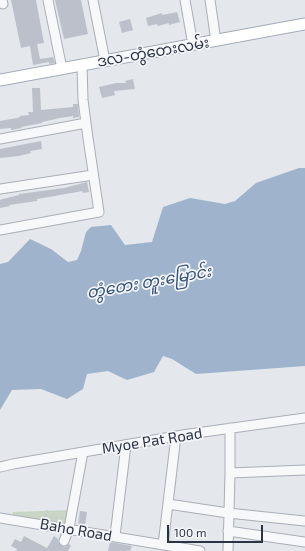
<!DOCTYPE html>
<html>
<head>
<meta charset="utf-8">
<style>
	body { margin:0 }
	#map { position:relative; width:305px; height:551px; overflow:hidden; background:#e4e7ec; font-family:"Exo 2",sans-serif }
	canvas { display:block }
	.scale { position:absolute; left:167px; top:525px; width:96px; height:18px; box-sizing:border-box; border:2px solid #2b3445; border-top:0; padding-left:5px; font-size:12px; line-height:14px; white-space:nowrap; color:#2b3445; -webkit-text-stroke:3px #f4f6f9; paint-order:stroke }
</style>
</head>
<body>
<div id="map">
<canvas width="305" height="551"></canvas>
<div class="scale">100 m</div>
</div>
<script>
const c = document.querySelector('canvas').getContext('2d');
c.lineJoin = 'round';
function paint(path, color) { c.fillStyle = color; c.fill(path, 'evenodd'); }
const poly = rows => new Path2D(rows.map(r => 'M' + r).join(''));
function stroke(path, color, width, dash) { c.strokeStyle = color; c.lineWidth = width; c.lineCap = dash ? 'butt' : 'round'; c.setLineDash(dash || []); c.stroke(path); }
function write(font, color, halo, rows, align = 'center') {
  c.font = font + ' "Exo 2","Noto Sans Myanmar",sans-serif'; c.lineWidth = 3.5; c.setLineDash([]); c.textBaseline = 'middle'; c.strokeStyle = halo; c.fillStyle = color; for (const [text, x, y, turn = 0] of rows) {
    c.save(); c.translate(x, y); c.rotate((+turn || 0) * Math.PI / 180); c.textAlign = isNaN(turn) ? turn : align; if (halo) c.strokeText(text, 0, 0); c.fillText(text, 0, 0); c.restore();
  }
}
const green = poly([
	[69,510,66,526,12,518,13,512]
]);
const water = poly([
	[299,168,305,168,305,366,196,374,172,359,163,356,154,372,127,380,108,371,87,374,83,389,67,399,41,389,12,390,0,410,0,264,8,262,30,239,51,249,68,262,77,260,81,251,86,232,91,227,111,225,125,245,152,242,163,207,190,198,225,204,235,201,256,183]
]);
const building = poly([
	[11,0,36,0,44,43,37,44,40,59,53,57,55,63,49,64,49,62,33,65,30,46,21,48],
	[55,0,81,0,88,34,64,39],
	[177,12,180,22,169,25,169,23,158,26,157,24,148,26,146,18,162,13,162,15],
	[130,19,133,30,122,33,119,22],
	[133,79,135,89,114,91,115,95,102,98,99,87,116,83,126,83,125,81],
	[32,88,40,88,41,110,73,107,73,104,78,104,79,117,73,118,73,116,60,118,42,122,42,123,21,127,22,128,11,130,11,128,0,129,0,121,17,118,20,117,20,116,29,115,28,112,33,112],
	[41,141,42,149,30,151,31,153,19,156,0,158,0,149],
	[87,182,89,192,83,193,82,191,77,192,49,197,37,199,37,201,9,205,10,206,0,208,0,200,3,199,19,195,19,194,64,188],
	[80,511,87,512,85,526,78,525],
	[24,536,47,548,54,536,58,539,58,542,62,546,65,547,69,544,71,546,68,551,16,551,17,549,11,546,15,539,21,542],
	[110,542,132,546,130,551,108,551]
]);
const path = poly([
	[43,517,64,518],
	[46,517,47,510]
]);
const minor = poly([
	[2,0,3,4],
	[48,0,62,69],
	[93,0,105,61],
	[185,0,193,45],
	[210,0,216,41],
	[0,139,86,123],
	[0,189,93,175],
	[0,230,99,212,88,138,83,100,82,65],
	[0,467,13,464,189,434,305,418],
	[230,473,305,470],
	[168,504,228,513,305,521],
	[0,518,200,551],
	[228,531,305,542],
	[115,536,126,445],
	[64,541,69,528,83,452],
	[163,545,176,436],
	[228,551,230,473,230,428]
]);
const major = poly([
	[0,80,305,24]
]);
const streetNames = [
	["ဒလ-တွံတေးလမ်း",153,52,-10],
	["Myoe Pat Road",152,441,-9],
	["Baho Road",76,530,10]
];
const waterNames = [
	["တွံတေး တူးမြောင်း",149,282,-10]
];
paint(green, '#c9d6c5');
paint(water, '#9fb4cc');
paint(building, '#bbc0ca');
stroke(minor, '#a9aeb7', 11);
stroke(major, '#a3abb8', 13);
stroke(path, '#c2c5cb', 1, [3, 3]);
stroke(minor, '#f7f8fa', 9);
stroke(major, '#fff', 11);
write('15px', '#2b3445', '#f4f6f9', streetNames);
write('italic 16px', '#34527a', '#f4f6f9', waterNames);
</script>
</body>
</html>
